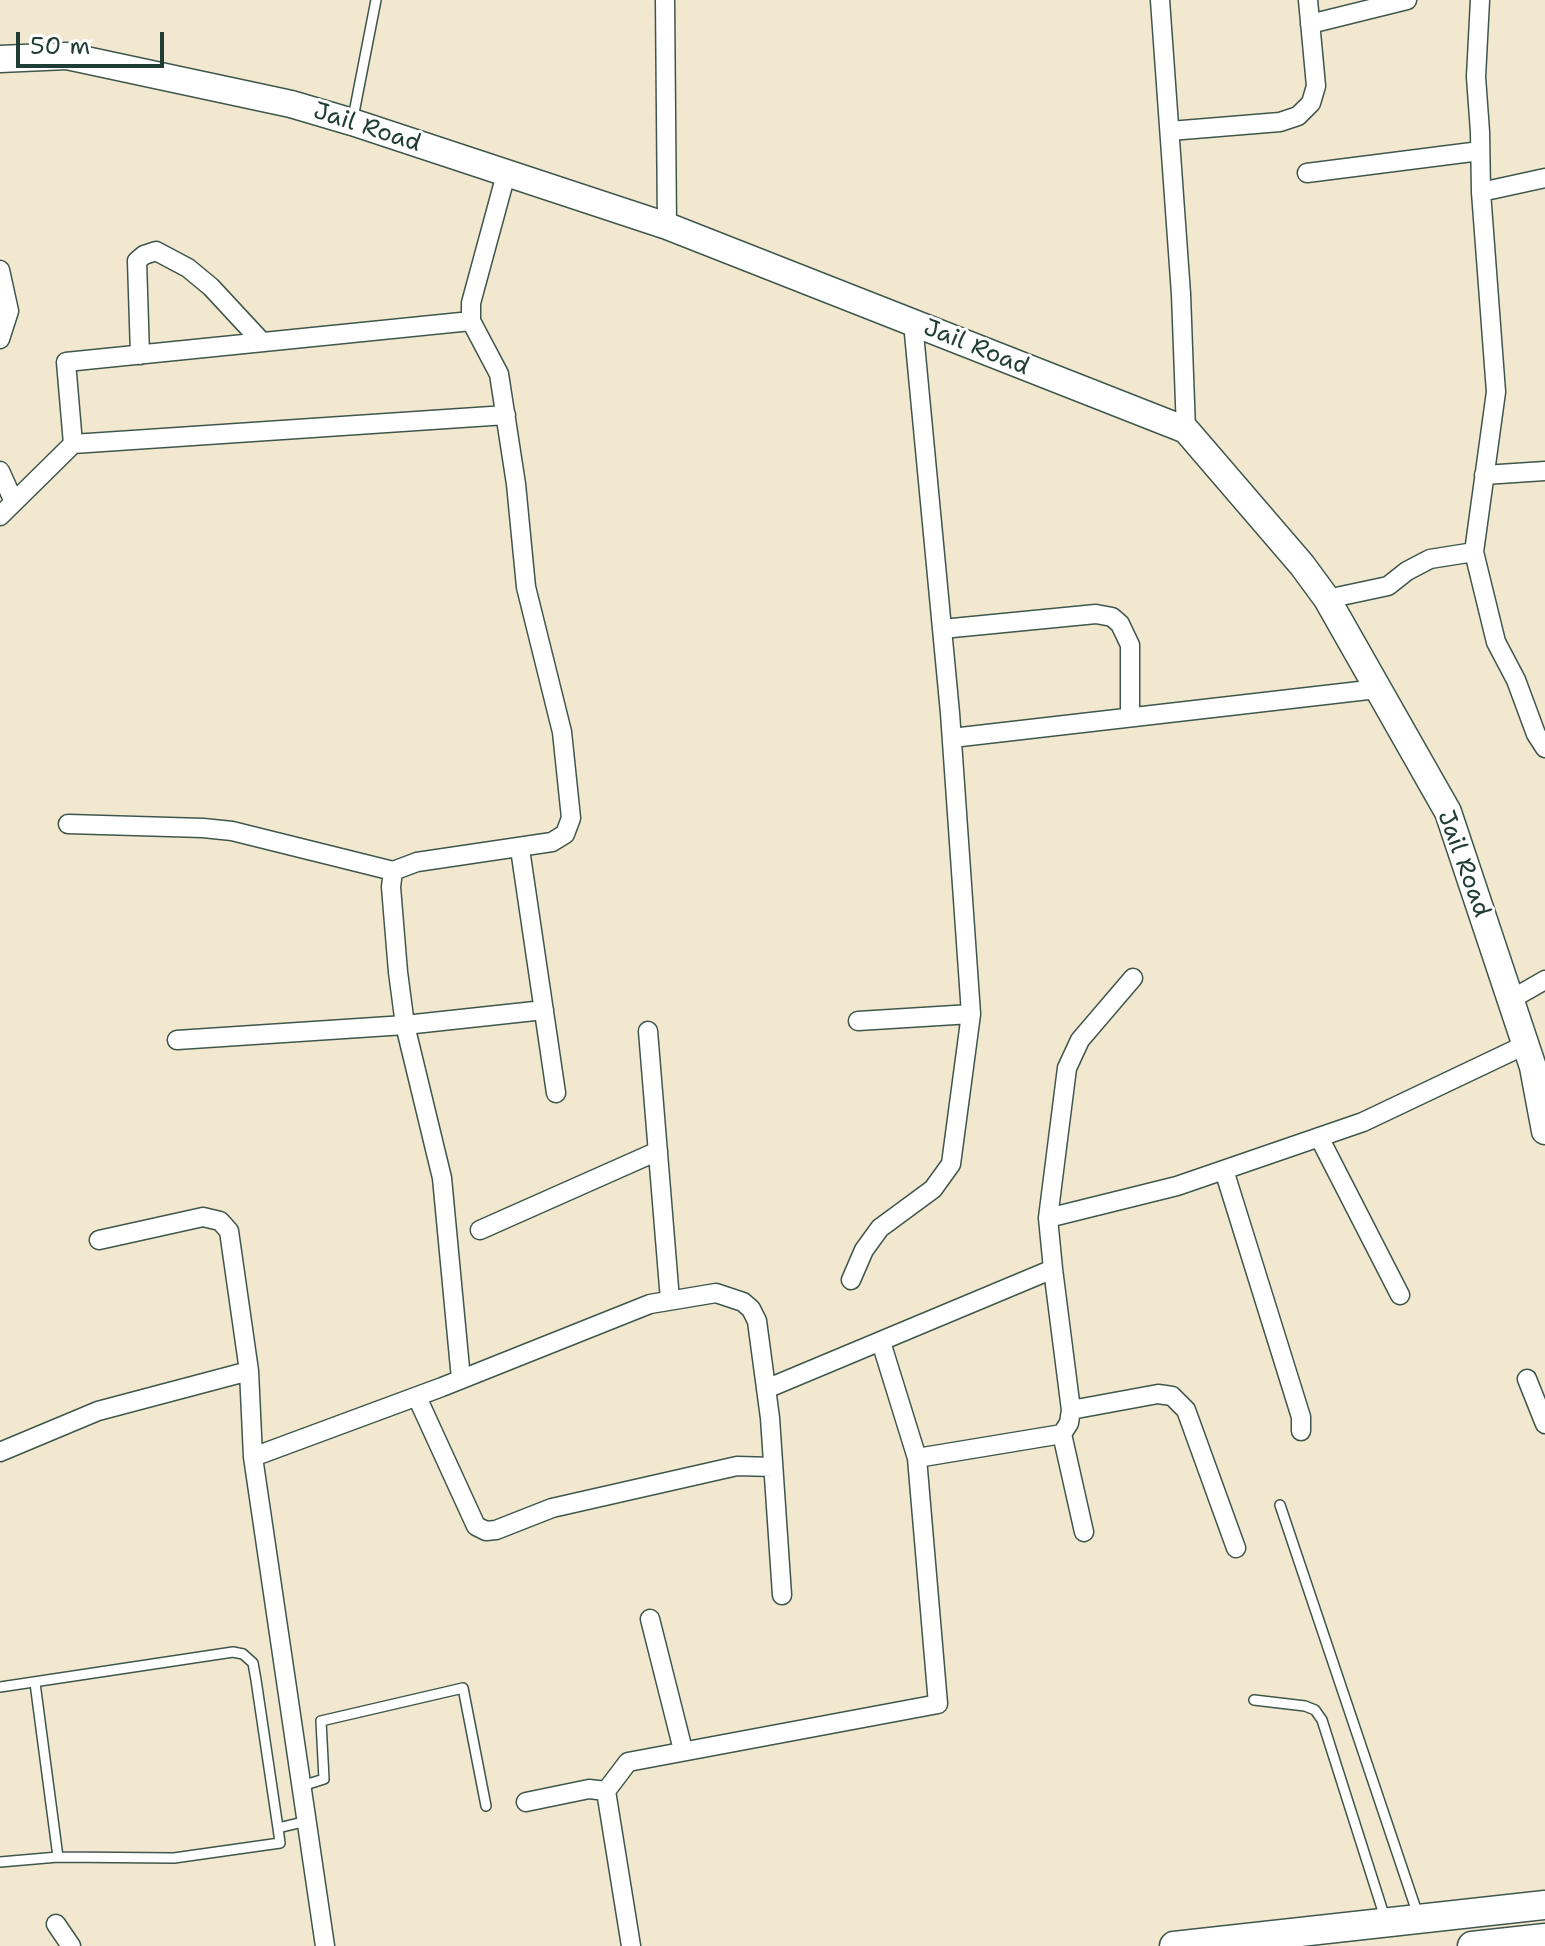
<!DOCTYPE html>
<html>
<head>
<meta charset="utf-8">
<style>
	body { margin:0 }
	#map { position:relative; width:1545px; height:1946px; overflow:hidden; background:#f2e8d0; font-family:"Shantell Sans",sans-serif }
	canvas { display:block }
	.scale { position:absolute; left:16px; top:32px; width:148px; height:36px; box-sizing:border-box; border:4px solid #1f3d34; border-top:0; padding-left:10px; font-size:24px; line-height:28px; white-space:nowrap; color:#1f3d34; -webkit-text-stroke:6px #fff; paint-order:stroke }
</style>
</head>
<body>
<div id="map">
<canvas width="1545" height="1946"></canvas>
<div class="scale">50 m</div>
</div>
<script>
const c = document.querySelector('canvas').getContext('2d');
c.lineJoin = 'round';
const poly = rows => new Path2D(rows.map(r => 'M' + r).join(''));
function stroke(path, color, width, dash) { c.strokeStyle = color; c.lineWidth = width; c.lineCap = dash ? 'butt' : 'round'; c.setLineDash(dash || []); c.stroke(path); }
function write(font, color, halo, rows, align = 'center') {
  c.font = font + ' "Shantell Sans",sans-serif'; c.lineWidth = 6; c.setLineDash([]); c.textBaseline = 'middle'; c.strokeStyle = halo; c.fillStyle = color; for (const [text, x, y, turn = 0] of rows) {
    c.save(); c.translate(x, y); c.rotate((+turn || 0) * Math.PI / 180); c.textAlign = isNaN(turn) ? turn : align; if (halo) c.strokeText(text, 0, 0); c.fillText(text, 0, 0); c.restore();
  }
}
const lane = poly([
	[353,118,376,0],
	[1280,1505,1418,1915],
	[35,1683,58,1857],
	[0,1687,233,1652,243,1654,253,1663,256,1680,278,1828],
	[1254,1700,1305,1706,1315,1710,1322,1720,1385,1918],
	[302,1786,324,1779,321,1721,463,1688,486,1806],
	[0,1862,58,1857,174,1858,280,1843,278,1828,307,1821]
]);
const street = poly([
	[665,0,667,226],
	[1160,0,1181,294,1186,430],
	[1310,24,1407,0],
	[1170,131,1280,122,1298,116,1311,103,1316,86,1308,0],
	[1307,173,1480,151],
	[1481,192,1545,178],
	[0,270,9,311,0,339],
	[471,321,66,362,73,444,506,415],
	[140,355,137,261,144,255,156,251,188,268,211,287,262,342],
	[0,471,14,502],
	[1484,475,1545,471],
	[0,516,73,444],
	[1474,552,1496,392,1481,192,1480,132,1476,77,1480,0],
	[1327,599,1388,586,1407,571,1430,559,1474,552,1496,642,1516,680,1536,734,1545,748],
	[942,629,1096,614,1112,617,1120,624,1130,645,1130,717],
	[952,738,1377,689],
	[68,824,203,828,232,831,393,871],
	[520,849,556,1093],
	[1510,1000,1545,980],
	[858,1021,971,1014,950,713,913,323],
	[648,1031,670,1300],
	[177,1040,405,1025,544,1010],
	[1319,1137,1400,1295],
	[1224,1170,1301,1417,1301,1431],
	[1048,1218,1067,1068,1080,1040,1133,978],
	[480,1230,658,1151],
	[99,1240,203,1217,220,1221,229,1231,249,1371],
	[851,1280,864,1250,880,1228,933,1189,951,1164,971,1014],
	[461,1379,442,1178,405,1025,398,972,391,887,393,871,417,862,552,842,565,834,571,818,562,732,526,587,516,484,499,374,471,321,471,303,506,174],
	[1527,1379,1545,1424],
	[766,1389,1053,1269,1048,1218,1177,1186,1363,1122,1525,1045],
	[417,1397,476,1526,486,1531,496,1530,552,1508,737,1466,773,1467],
	[1071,1410,1158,1394,1172,1396,1186,1410,1236,1548],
	[1062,1434,1084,1532],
	[0,1452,98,1411,249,1371,253,1457],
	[917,1458,1062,1434,1069,1423,1071,1410,1053,1269],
	[650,1619,683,1750],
	[606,1791,628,1762,938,1704,917,1458,881,1342],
	[526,1802,589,1789,606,1791,631,1946],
	[56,1924,71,1946],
	[325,1946,253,1457,442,1387,650,1304,716,1293,743,1302,751,1309,757,1321,770,1418,782,1595]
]);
const secondary = poly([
	[0,59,67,56,291,104,352,122,667,226,1186,430,1302,565,1327,599,1448,812,1533,1067,1545,1131]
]);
const primary = poly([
	[1174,1946,1545,1905],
	[1472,1946,1545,1938]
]);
const streetNames = [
	["Jail Road",367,128,18],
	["Jail Road",976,348,22],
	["Jail Road",1463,864,70]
];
stroke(lane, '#3f574b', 12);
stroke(street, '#3f574b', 21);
stroke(secondary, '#3f574b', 29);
stroke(primary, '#3f574b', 31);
stroke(lane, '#fff', 9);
stroke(street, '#fff', 18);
stroke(secondary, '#fff', 26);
stroke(primary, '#fff', 28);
write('24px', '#1f3d34', '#fff', streetNames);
</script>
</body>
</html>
